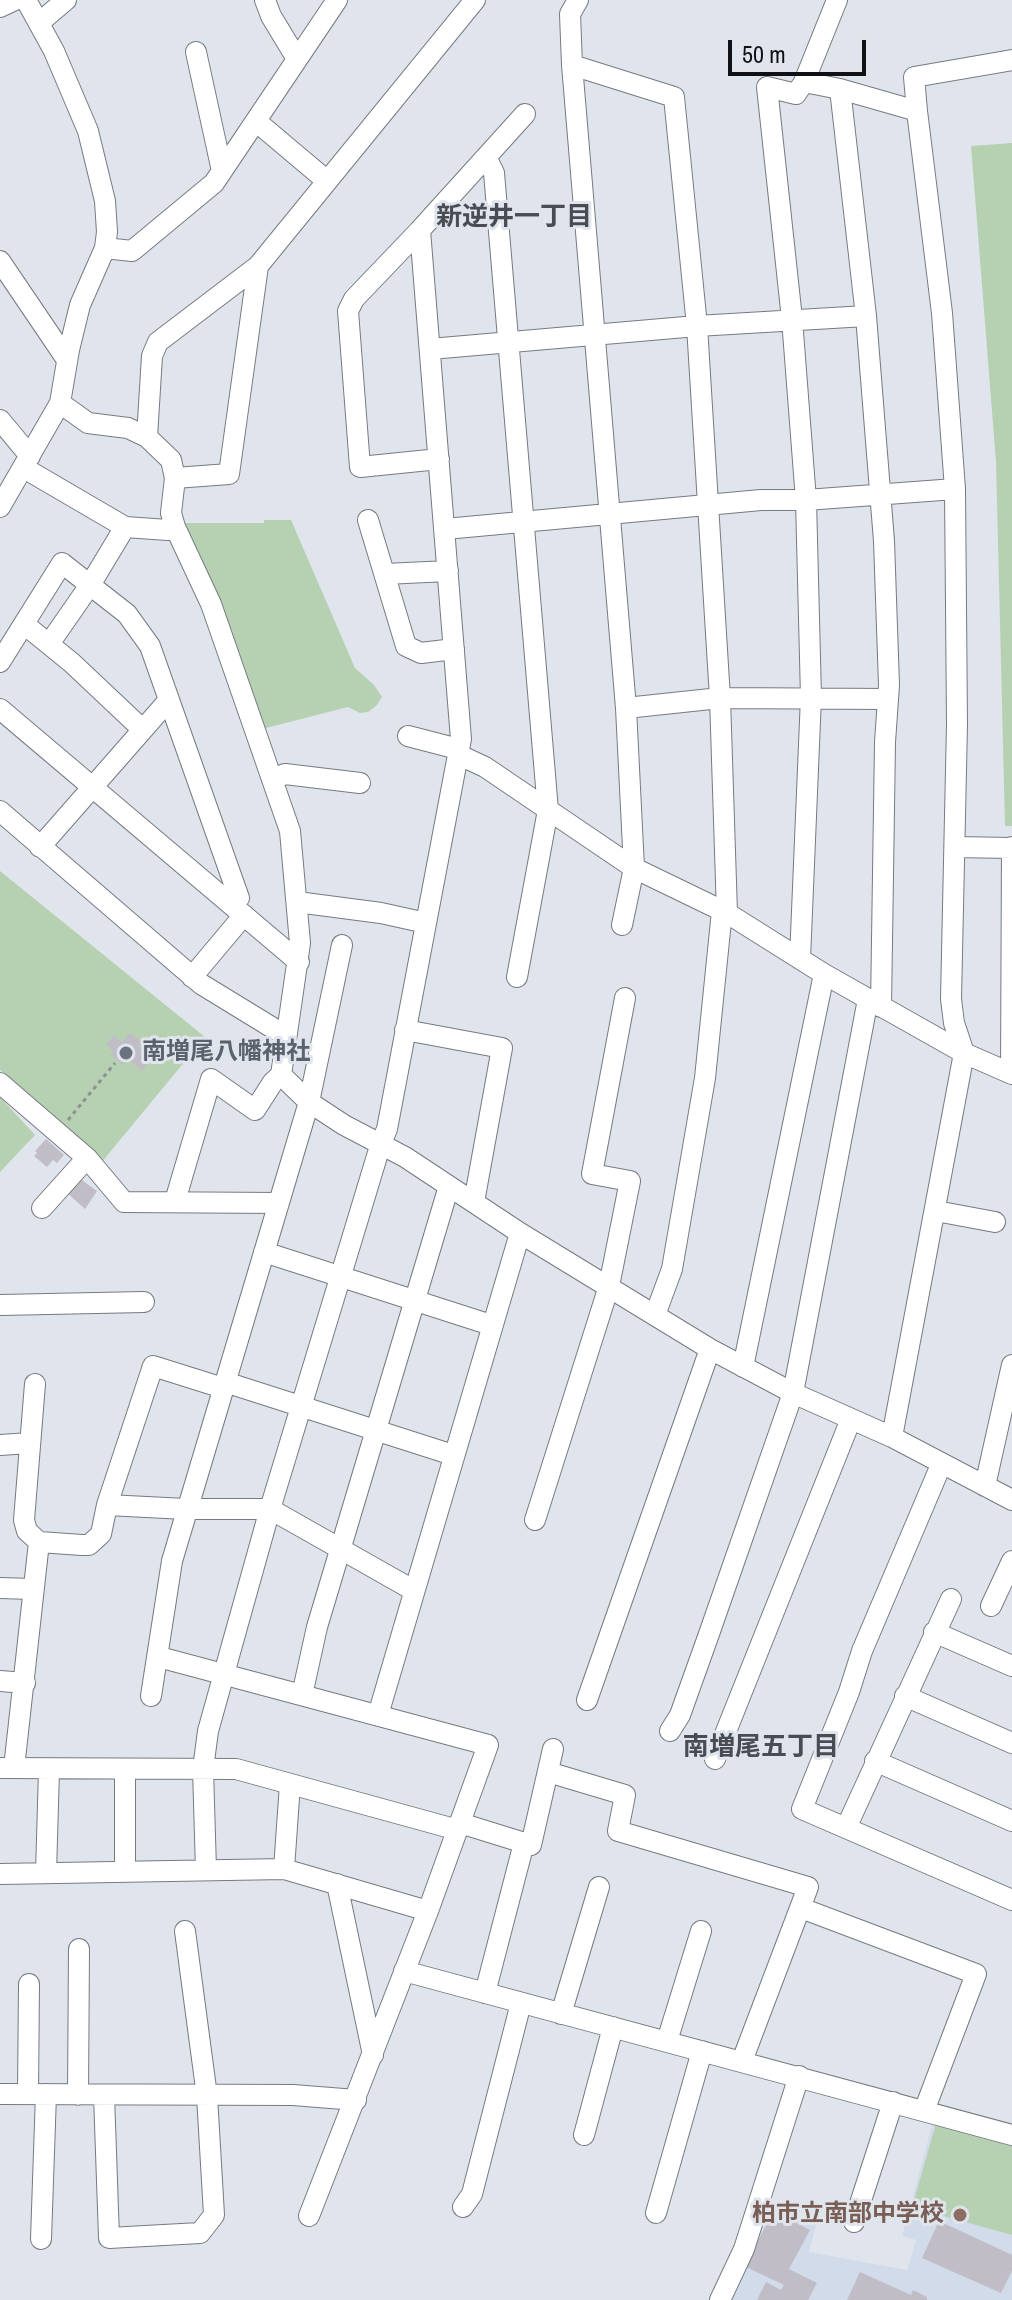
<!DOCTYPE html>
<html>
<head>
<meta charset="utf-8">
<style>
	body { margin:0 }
	#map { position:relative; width:1012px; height:2300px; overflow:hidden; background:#e0e5ed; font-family:"Archivo Narrow",sans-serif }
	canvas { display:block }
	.scale { position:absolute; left:728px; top:40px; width:138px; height:36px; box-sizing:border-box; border:4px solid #0f1114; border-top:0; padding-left:10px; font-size:24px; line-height:28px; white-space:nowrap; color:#0f1114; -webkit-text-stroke:6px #e0e5ed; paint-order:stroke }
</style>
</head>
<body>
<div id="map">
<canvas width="1012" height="2300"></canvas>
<div class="scale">50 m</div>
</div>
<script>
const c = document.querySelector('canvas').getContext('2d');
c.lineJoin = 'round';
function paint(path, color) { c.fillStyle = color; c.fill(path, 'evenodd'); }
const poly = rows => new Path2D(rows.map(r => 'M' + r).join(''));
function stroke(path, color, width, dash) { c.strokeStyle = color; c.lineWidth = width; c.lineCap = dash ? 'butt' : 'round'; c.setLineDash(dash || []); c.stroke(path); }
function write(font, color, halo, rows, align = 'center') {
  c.font = font + ' "Archivo Narrow","Noto Sans JP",sans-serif'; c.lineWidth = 6; c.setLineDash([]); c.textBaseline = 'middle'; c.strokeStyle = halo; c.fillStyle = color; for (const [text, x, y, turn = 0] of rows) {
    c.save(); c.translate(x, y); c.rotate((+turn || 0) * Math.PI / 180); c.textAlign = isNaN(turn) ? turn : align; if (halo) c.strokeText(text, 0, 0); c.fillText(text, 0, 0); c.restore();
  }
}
const built = poly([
	[933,2122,1012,2143,1012,2300,730,2300,763,2207,817,2222,809,2252,907,2270,916,2240,902,2236]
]);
const green = poly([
	[1012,143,1012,826,1005,826,996,462,971,146],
	[264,520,291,520,355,668,374,685,382,697,376,706,368,712,360,713,348,707,262,729,217,593,182,523,264,523],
	[0,871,205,1037,101,1163,34,1098,0,1070],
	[0,1097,35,1135,0,1172],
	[937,2120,1012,2142,1012,2235,912,2207]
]);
const building = poly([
	[130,1033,142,1042,138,1047,152,1059,142,1071,128,1059,123,1065,111,1055,114,1052,106,1045,114,1035,122,1042],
	[46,1139,64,1155,57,1163,53,1160,47,1167,34,1156,37,1153,35,1151],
	[79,1178,97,1191,85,1209,66,1192],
	[774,2211,810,2230,789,2269,817,2283,808,2300,757,2300,766,2282,781,2290,784,2285,744,2266],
	[939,2221,1012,2255,1012,2271,1001,2293,922,2258],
	[860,2272,911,2295,913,2290,927,2297,927,2300,847,2300]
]);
const path = poly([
	[68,1120,115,1063]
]);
const minor = poly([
	[265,0,271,16,297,59],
	[578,0,570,14,572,65,626,708,634,868,622,925],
	[837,0,804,82,840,89,917,111,942,313,955,489,957,724,951,999,954,1023,964,1053,892,1437],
	[0,7,15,0],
	[39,23,66,0],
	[196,52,222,171],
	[572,65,674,97,697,326,720,698,727,913],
	[840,89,866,316,884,541,889,685,885,742,881,1007],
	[917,111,914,77,1012,60],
	[257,122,327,181],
	[486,157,494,173,548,810,517,977],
	[420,230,354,299,348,311,360,467,439,459],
	[105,248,132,251,214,183,337,0],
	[0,261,67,360],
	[430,349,697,326,866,316],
	[60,403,88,423,128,428,147,437,171,460,175,478,171,513,175,527,211,604,290,831,300,943,281,1075,309,1102,344,1125,405,1157,520,1233,710,1349,793,1393,892,1437,1012,1500],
	[0,420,30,456],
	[147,437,152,356,158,342,258,266,475,0],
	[24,468,125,527,168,530,175,527],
	[175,478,229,474,258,266],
	[0,507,60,403,69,350,80,305,105,248,107,232,105,201,88,131,54,51,26,0],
	[368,520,406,646,421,653,454,649],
	[445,529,761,500,806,500,955,489],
	[385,574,448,571],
	[24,624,72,663,142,729],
	[49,644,90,585,125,527],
	[0,662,62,563,127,614,150,646,239,898,232,905],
	[626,708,720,698,888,699],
	[0,709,299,962],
	[408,736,458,749],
	[457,754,485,767,634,868,727,913,824,974,964,1053,1012,1074],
	[273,779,285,774,360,783],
	[0,811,201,984,286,1036],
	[40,847,168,701],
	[955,847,1011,848],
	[297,902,381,913,426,923],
	[800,959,811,697,806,500,792,319,767,87,796,94,804,82],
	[192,977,244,915],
	[405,1030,502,1048,474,1202],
	[1011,1073,1012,847],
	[0,1083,87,1158,124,1202,279,1203],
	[175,1201,211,1079,255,1110,273,1082,281,1075],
	[42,1208,87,1158],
	[936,1211,995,1222],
	[264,1252,491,1325],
	[0,1305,144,1302],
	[655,1315,672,1269,705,1078,722,911],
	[743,1367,824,974],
	[225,1382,453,1455],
	[35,1384,24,1520,27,1531,39,1542,82,1545,89,1545,101,1534,107,1505,153,1366,223,1388],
	[0,1445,29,1443],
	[941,1465,862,1651,849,1692,802,1809,1012,1900],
	[985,1486,1012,1365],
	[107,1505,186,1509,270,1509,413,1590],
	[535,1520,609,1286,630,1181,592,1174,625,998],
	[0,1588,32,1589],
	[991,1606,1012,1561],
	[934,1632,1012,1666],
	[159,1657,488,1745,428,1911,309,2216],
	[0,1681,25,1683],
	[302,1695,317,1627,449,1186],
	[151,1696,172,1561,309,1102,342,945],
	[905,1696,1012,1743],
	[587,1700,710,1349],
	[378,1715,520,1233],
	[670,1731,680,1715,709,1634,793,1393,868,999],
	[715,1759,851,1419],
	[875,1761,1012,1821],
	[0,1768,236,1769,458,1830],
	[14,1768,39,1542],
	[548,1772,625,1795,618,1831,808,1887,742,2061],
	[460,1823,531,1845,553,1749],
	[846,1828,951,1599],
	[284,1869,290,1784],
	[206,1870,203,1769,208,1731,270,1509,381,1143,387,1129,461,739,420,230,525,114],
	[125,1871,125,1769],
	[46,1873,49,1770],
	[0,1874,284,1869,428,1911],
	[337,1884,373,2055],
	[801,1908,976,1974,924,2111],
	[404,1971,1012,2135],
	[485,1993,524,1843],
	[561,2014,599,1887],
	[667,2041,701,1931],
	[0,2094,293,2095,356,2100],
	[28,2094,29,1984],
	[78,2095,79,1949],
	[104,2095,109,2238,200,2233,214,2215,207,2096,185,1931],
	[584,2135,613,2027],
	[463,2207,472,2194,521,2003],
	[656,2213,702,2051],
	[854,2222,893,2102],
	[41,2239,46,2094],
	[720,2300,744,2249,799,2076]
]);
const markers = [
	[126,1053,8,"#6b7280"],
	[960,2215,8,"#8d6e63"]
];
const worshipNames = [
	["南増尾八幡神社",142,1053]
];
const educationNames = [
	["柏市立南部中学校",944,2215]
];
const neighbourhoodNames = [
	["新逆井一丁目",514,218],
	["南増尾五丁目",761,1748]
];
paint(built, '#d2dbea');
paint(green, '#b6d1b1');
paint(building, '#c0bdc6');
stroke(minor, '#767a81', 22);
stroke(path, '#8d9197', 3, [4, 4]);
stroke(minor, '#fff', 20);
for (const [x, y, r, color] of markers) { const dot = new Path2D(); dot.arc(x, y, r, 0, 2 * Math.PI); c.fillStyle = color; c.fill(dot); stroke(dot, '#e0e5ed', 3); }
write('bold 24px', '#5b616d', '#e0e5ed', worshipNames, 'left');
write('bold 24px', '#785e54', '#e0e5ed', educationNames, 'right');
write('bold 26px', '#484c53', '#e0e5ed', neighbourhoodNames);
</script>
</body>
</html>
